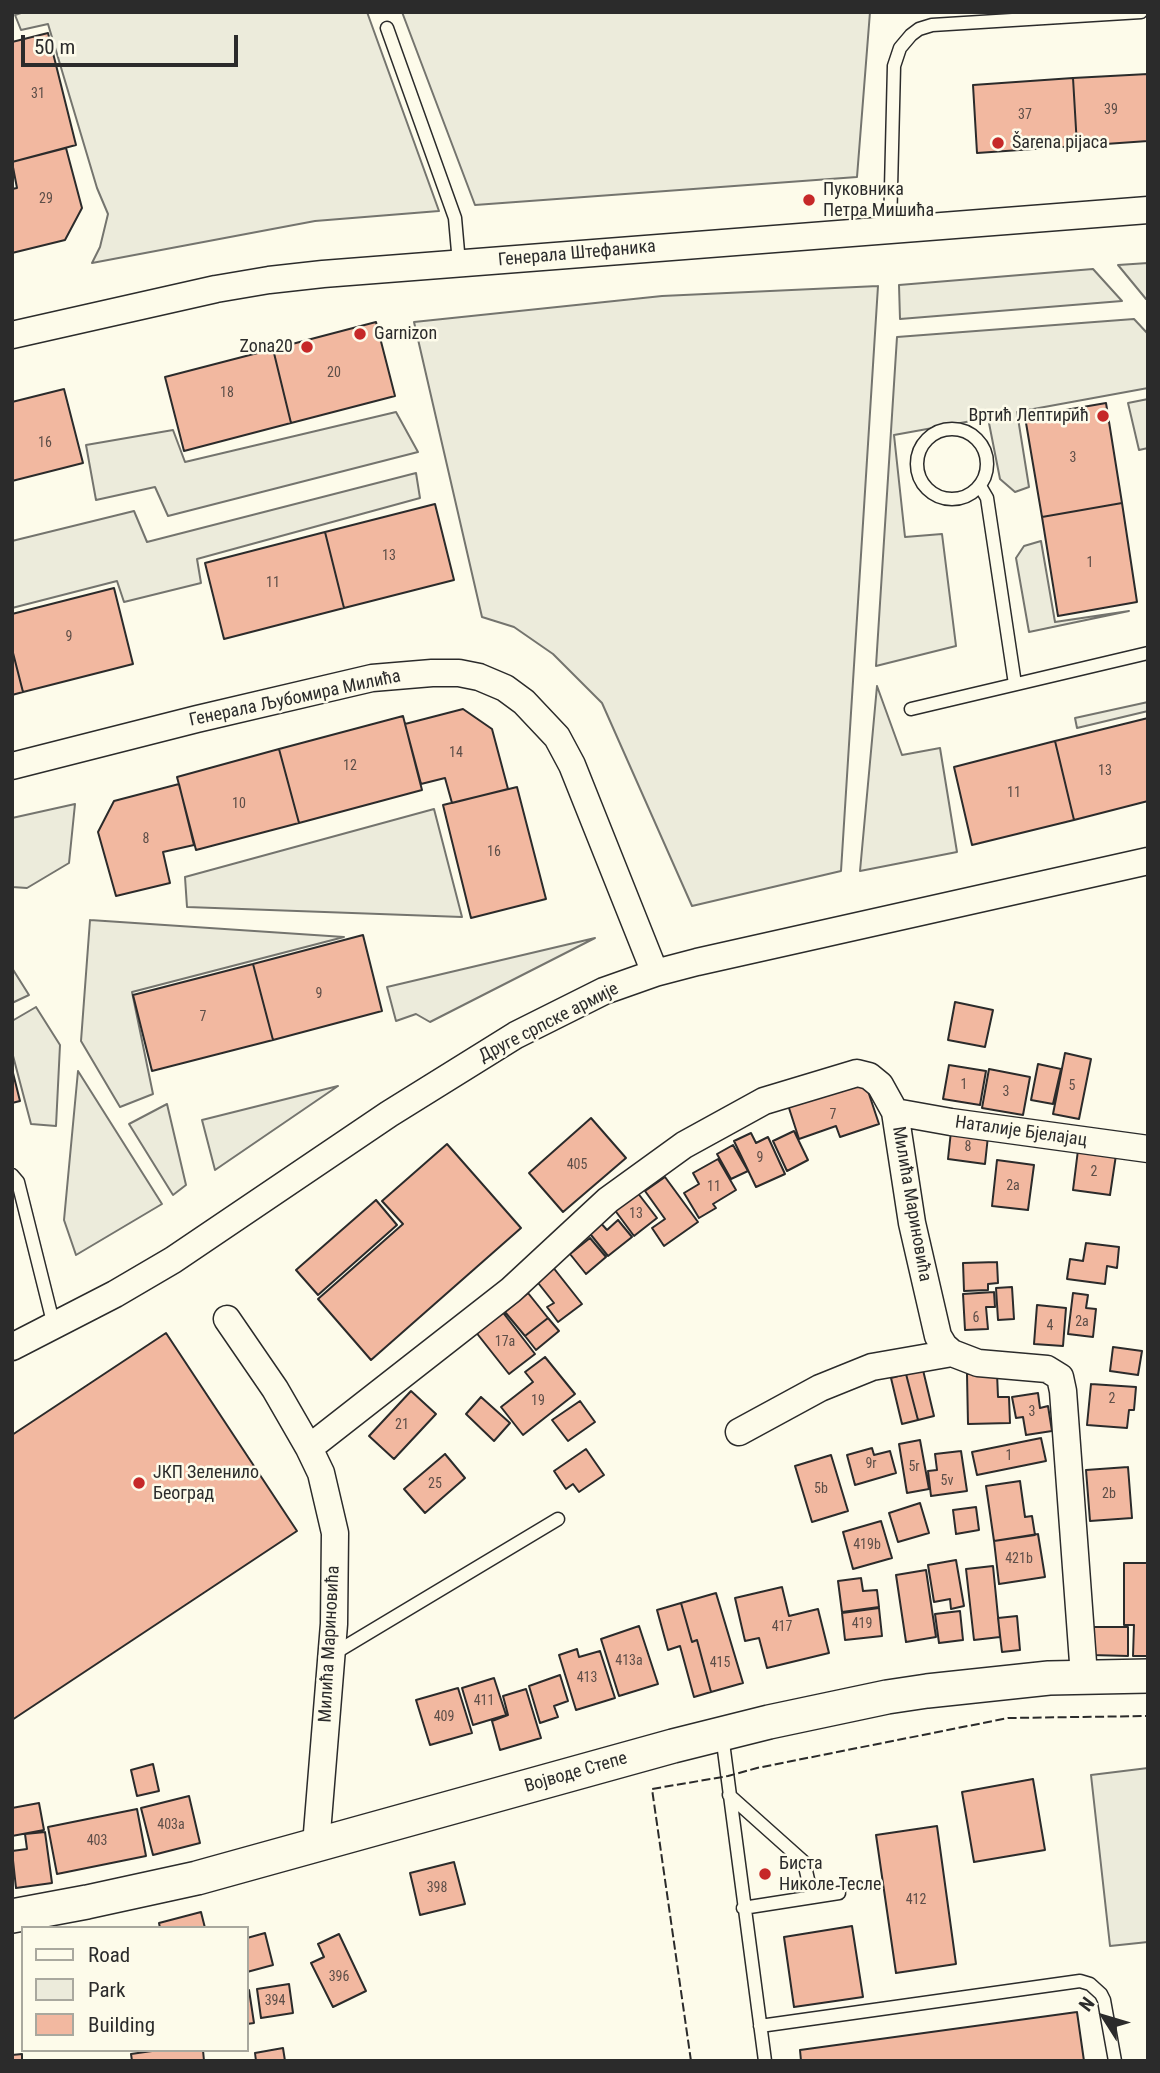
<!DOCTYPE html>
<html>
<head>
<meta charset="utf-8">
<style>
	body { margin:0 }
	#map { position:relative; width:1160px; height:2073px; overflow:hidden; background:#fdfbea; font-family:"Roboto Condensed",sans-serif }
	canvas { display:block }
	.frame { position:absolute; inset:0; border:14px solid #2b2b2b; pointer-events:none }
	.legend { position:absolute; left:21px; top:1926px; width:228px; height:126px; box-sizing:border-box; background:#fdfbea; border:2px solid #a9a89e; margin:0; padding:9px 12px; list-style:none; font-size:21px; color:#2b2b2b }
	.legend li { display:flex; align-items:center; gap:14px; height:35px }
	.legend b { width:35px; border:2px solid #a9a89e }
	.north { position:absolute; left:1069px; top:1982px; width:70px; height:70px; -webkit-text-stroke:5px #fdfbea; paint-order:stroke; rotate:307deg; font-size:19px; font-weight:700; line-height:28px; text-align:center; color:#2b2b2b }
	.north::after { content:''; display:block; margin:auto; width:24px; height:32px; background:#2b2b2b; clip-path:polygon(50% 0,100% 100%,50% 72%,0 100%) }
	.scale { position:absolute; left:21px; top:35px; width:217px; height:32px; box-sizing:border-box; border:4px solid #2b2b2b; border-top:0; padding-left:9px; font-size:21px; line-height:24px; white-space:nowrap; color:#2b2b2b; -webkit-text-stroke:5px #fdfbea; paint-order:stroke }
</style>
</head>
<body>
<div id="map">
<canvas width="1160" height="2073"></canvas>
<div class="frame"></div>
<ul class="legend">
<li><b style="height:9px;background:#fdfbea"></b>Road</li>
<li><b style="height:19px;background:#ecebdb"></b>Park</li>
<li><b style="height:19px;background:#f2b8a0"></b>Building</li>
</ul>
<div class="north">N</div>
<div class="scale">50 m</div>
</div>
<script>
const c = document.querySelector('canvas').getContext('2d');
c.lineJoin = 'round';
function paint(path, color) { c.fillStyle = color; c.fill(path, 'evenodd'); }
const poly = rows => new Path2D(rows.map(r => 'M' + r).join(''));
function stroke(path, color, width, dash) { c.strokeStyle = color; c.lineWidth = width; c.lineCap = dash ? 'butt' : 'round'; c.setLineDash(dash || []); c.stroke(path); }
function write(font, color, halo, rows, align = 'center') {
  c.font = font + ' "Roboto Condensed",sans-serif'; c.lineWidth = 5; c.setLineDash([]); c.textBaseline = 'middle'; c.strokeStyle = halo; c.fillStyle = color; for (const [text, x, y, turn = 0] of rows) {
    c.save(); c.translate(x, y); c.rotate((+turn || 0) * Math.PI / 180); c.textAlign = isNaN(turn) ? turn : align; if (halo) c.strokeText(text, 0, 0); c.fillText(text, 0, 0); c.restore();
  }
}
const green = poly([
	[24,12,367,12,439,211,315,221,92,263,100,247,108,214,97,188,48,24,21,30,15,15,24,12],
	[402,12,870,12,857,177,475,205,402,12],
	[1148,263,1148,298,1146,299,1118,265,1148,263],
	[1093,269,1122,301,900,319,899,285,1093,269],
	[878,286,841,871,692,906,602,703,553,654,514,627,482,617,414,322,662,296,878,286],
	[1134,319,1148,334,1148,388,1017,412,1029,487,1015,492,1000,479,988,418,894,435,905,537,942,534,956,646,876,666,897,337,1134,319],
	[1148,399,1148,448,1139,450,1128,403,1148,399],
	[396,412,418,452,168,516,155,487,96,500,86,445,173,430,185,462,396,412],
	[416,473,420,498,197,559,201,583,124,602,117,581,12,608,12,541,134,511,147,542,416,473],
	[1041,541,1055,622,1129,611,1029,632,1016,558,1024,546,1041,541],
	[877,686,902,755,940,748,957,852,860,871,877,686],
	[1148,702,1148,711,1077,728,1075,718,1148,702],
	[75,804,69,863,27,888,12,887,12,818,75,804],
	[434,809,462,917,187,907,185,877,434,809],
	[90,920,344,937,132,992,153,1094,120,1107,81,1041,90,920],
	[595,938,430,1022,416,1014,396,1021,387,987,595,938],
	[12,968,29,995,12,1003,12,968],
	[36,1007,60,1045,56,1126,31,1124,12,1052,12,1021,36,1007],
	[78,1071,162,1204,76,1255,64,1220,78,1071],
	[338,1086,215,1170,202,1120,338,1086],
	[167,1104,186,1185,173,1195,129,1124,167,1104],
	[1148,1768,1148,1942,1110,1946,1091,1775,1148,1768]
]);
const building = poly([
	[48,33,76,145,12,162,12,42,48,33],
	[1148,74,1148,141,1077,146,1073,78,1148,74],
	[1073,78,1077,146,977,153,973,85,1073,78],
	[66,148,82,208,65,240,12,253,12,189,17,188,12,162,66,148],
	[376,322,395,396,291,423,273,349,376,322],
	[273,349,291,423,184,451,165,377,273,349],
	[64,389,83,463,12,481,12,402,64,389],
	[1106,403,1122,503,1042,517,1025,417,1106,403],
	[1122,503,1137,602,1058,616,1042,517,1122,503],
	[435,504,454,580,344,608,325,532,435,504],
	[325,532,344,608,224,639,205,563,325,532],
	[114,588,133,664,23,692,12,649,12,614,114,588],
	[12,649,23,692,12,695,12,649],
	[463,709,492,729,508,789,452,803,445,778,421,784,405,724,463,709],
	[403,716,422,790,299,823,279,749,403,716],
	[1148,718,1148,801,1074,820,1055,741,1148,718],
	[1055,741,1074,820,972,845,954,767,1055,741],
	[279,749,299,823,196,850,177,777,279,749],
	[179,784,194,845,163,852,170,883,116,896,98,832,114,801,179,784],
	[517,787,546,899,471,918,443,805,517,787],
	[363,935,382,1011,273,1040,253,964,363,935],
	[253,964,273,1040,152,1071,133,995,253,964],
	[955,1002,993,1010,985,1047,948,1040,955,1002],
	[1065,1053,1091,1059,1079,1119,1053,1114,1065,1053],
	[1038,1064,1061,1069,1053,1104,1031,1100,1038,1064],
	[949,1065,986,1071,980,1105,943,1099,949,1065],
	[12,1069,20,1101,12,1103,12,1069],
	[989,1069,1030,1077,1023,1115,982,1108,989,1069],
	[851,1084,867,1088,879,1124,840,1137,836,1126,799,1139,788,1105,851,1084],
	[591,1118,626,1158,563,1212,529,1173,591,1118],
	[794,1131,808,1160,787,1171,773,1141,794,1131],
	[951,1131,988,1136,985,1164,948,1159,951,1131],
	[751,1133,756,1143,768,1137,785,1174,756,1187,734,1141,751,1133],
	[447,1144,521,1228,371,1360,318,1299,403,1224,382,1201,447,1144],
	[733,1145,748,1171,731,1179,717,1154,733,1145],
	[1078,1150,1116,1155,1110,1195,1073,1190,1078,1150],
	[718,1159,736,1190,713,1204,716,1208,699,1218,684,1193,699,1184,693,1173,718,1159],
	[997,1160,1034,1165,1028,1210,992,1206,997,1160],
	[665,1177,698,1222,664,1246,652,1228,665,1219,645,1191,665,1177],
	[637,1192,657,1218,634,1236,614,1209,637,1192],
	[376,1200,397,1225,318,1295,296,1270,376,1200],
	[618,1220,632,1237,608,1256,587,1230,599,1221,607,1230,618,1220],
	[590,1238,606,1257,586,1274,570,1254,590,1238],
	[1086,1243,1119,1247,1117,1268,1107,1266,1105,1284,1067,1279,1070,1259,1083,1261,1086,1243],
	[997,1262,998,1283,988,1284,988,1290,964,1291,963,1263,997,1262],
	[552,1266,582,1304,558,1322,547,1307,554,1303,535,1279,552,1266],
	[1012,1287,1014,1319,998,1320,996,1288,1012,1287],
	[994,1292,995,1307,986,1307,988,1329,965,1330,963,1294,994,1292],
	[528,1293,548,1318,525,1336,505,1312,528,1293],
	[1073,1293,1088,1295,1086,1308,1096,1309,1093,1337,1068,1334,1073,1293],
	[1037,1305,1066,1308,1063,1346,1034,1344,1037,1305],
	[501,1310,535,1354,509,1374,475,1331,501,1310],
	[548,1318,559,1331,536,1350,525,1336,548,1318],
	[166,1333,297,1531,12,1720,12,1435,166,1333],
	[1113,1347,1142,1351,1138,1375,1110,1371,1113,1347],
	[545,1357,575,1394,523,1435,501,1407,533,1382,525,1372,545,1357],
	[923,1370,934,1416,918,1420,906,1374,923,1370],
	[997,1373,998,1397,1009,1397,1010,1423,968,1424,967,1374,997,1373],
	[906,1374,918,1420,902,1424,891,1378,906,1374],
	[1091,1384,1136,1387,1134,1410,1129,1410,1127,1428,1087,1425,1091,1384],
	[411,1391,436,1414,394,1459,369,1436,411,1391],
	[1038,1393,1040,1408,1048,1406,1052,1431,1026,1435,1023,1417,1016,1418,1012,1397,1038,1393],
	[481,1397,510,1423,494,1441,466,1414,481,1397],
	[580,1401,595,1422,568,1441,552,1420,580,1401],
	[1041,1438,1046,1461,977,1475,972,1452,1041,1438],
	[920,1440,929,1489,907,1493,899,1444,920,1440],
	[872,1448,874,1455,890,1451,896,1473,855,1485,847,1455,872,1448],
	[586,1449,604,1475,579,1492,573,1484,566,1489,554,1471,586,1449],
	[961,1451,967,1491,931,1496,928,1471,937,1470,935,1454,961,1451],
	[445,1454,465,1478,425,1513,404,1489,445,1454],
	[831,1455,848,1511,812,1522,795,1466,831,1455],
	[1128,1467,1132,1518,1090,1521,1086,1470,1128,1467],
	[1020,1481,1025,1517,1032,1516,1035,1535,994,1541,986,1486,1020,1481],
	[920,1503,929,1533,898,1542,889,1513,920,1503],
	[976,1507,979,1530,956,1534,953,1510,976,1507],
	[881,1521,892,1558,853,1569,843,1532,881,1521],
	[1038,1534,1045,1577,999,1584,994,1541,1038,1534],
	[956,1560,964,1606,951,1609,950,1599,934,1602,928,1565,956,1560],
	[1124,1563,1148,1563,1148,1656,1133,1656,1134,1625,1124,1625,1124,1563],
	[993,1566,1000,1637,974,1640,966,1569,993,1566],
	[926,1570,936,1637,906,1642,896,1575,926,1570],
	[861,1578,863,1591,877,1590,879,1607,842,1612,838,1581,861,1578],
	[782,1587,789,1616,818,1609,829,1653,767,1668,759,1638,745,1641,735,1598,782,1587],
	[716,1593,743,1683,711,1692,697,1640,692,1642,681,1603,716,1593],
	[681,1603,692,1642,697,1640,711,1692,694,1697,680,1646,668,1650,657,1610,681,1603],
	[879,1608,882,1636,845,1640,842,1613,879,1608],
	[960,1611,963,1640,939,1643,935,1614,960,1611],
	[1017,1616,1020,1650,1002,1652,998,1618,1017,1616],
	[639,1626,658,1684,619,1696,601,1639,639,1626],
	[1092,1627,1128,1627,1128,1656,1091,1655,1092,1627],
	[577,1649,579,1657,600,1651,615,1698,576,1710,559,1655,577,1649],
	[560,1675,568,1701,554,1706,558,1717,540,1723,529,1686,560,1675],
	[494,1678,506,1715,473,1725,462,1688,494,1678],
	[458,1688,472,1733,430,1745,416,1700,458,1688],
	[526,1689,541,1738,500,1750,492,1721,508,1715,503,1696,526,1689],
	[153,1764,159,1791,137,1796,131,1770,153,1764],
	[1033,1779,1045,1850,974,1862,962,1792,1033,1779],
	[189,1796,200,1843,153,1855,141,1808,189,1796],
	[39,1803,44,1830,12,1836,12,1808,39,1803],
	[137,1809,146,1856,57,1874,48,1827,137,1809],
	[937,1826,956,1964,896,1973,876,1835,937,1826],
	[45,1832,52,1883,16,1888,12,1851,27,1849,25,1834,45,1832],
	[454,1862,465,1904,420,1915,410,1873,454,1862],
	[201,1912,205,1928,160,1928,159,1923,201,1912],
	[852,1926,863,1997,794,2007,784,1937,852,1926],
	[265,1933,273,1965,247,1972,247,1938,265,1933],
	[339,1934,366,1991,333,2007,311,1963,324,1957,318,1944,339,1934],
	[289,1984,293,2013,261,2018,257,1989,289,1984],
	[247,1990,249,1990,254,2023,247,2024,247,1990],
	[1077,2012,1084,2061,801,2061,800,2050,1077,2012],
	[283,2048,285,2061,256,2061,255,2053,283,2048],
	[159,2050,203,2050,204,2061,132,2061,131,2054,159,2050],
	[22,2054,22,2061,12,2061,12,2055,22,2054]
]);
const service = poly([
	[387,28,455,218,459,263],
	[890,229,894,66,900,48,911,35,919,29,932,25,1141,12],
	'917 464a35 35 0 1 1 70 0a35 35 0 1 1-70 0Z',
	[980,486,987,498,1015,684],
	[911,709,1148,653],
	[12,1175,18,1182,54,1326],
	[333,1654,558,1519],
	[722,1735,765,2061],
	[729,1795,804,1862,812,1897],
	[743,1908,839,1893],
	[760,2026,1080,1981,1090,1984,1101,1994,1104,2000,1115,2061]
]);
const minor = poly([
	[12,335,216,289,269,280,323,274,1148,210],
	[12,766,197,719,372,678,432,673,459,673,479,677,505,688,524,702,557,737,572,765,655,973],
	[895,1112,951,1122,1148,1149],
	[227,1319,275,1389,309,1448,321,1473,335,1533,334,1624,316,1845],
	[12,1347,115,1294,173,1260,389,1114,516,1035,604,991,655,973,697,962,1148,861],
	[739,1432,820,1388,872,1367,952,1353],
	[309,1448,511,1290,608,1200,684,1145,764,1101,857,1073,869,1076,880,1085,895,1112,912,1223,938,1336,944,1346,952,1353,978,1363,1047,1369,1060,1377,1063,1391,1084,1676]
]);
const tertiary = poly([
	[12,1916,87,1902,197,1878,673,1746,769,1722,887,1697,927,1691,1049,1678,1148,1676]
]);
const fence = poly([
	[691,2061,652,1789,728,1776,757,1768,1008,1718,1148,1716]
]);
const markers = [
	[998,143,7,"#c62828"],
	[809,200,7,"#c62828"],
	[360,334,7,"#c62828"],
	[307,347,7,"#c62828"],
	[1103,416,7,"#c62828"],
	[139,1483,7,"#c62828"],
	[765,1874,7,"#c62828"]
];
const numberNames = [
	["31",38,94],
	["39",1111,110],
	["37",1025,115],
	["29",46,199],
	["20",334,373],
	["18",227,393],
	["16",45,443],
	["3",1073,458],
	["13",389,556],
	["1",1090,563],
	["11",273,583],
	["9",69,637],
	["14",456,753],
	["12",350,766],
	["13",1105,771],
	["11",1014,793],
	["10",239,804],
	["8",146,839],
	["16",494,852],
	["9",319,994],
	["7",203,1017],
	["1",964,1085],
	["5",1072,1086],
	["3",1006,1092],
	["7",833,1115],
	["8",968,1147],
	["9",760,1158],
	["405",577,1165],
	["2",1094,1172],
	["2a",1013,1186],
	["11",714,1187],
	["13",636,1214],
	["6",976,1318],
	["2a",1082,1322],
	["4",1050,1326],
	["17a",505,1342],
	["2",1112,1399],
	["19",538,1401],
	["3",1032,1412],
	["21",402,1425],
	["1",1009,1456],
	["9r",871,1464],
	["5r",914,1467],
	["5v",947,1481],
	["25",435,1484],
	["5b",821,1489],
	["2b",1109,1494],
	["419b",867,1545],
	["421b",1019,1559],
	["419",862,1624],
	["417",782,1627],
	["413a",629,1661],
	["415",720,1663],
	["413",587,1678],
	["411",484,1701],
	["409",444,1717],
	["403a",171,1825],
	["403",97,1841],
	["398",437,1888],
	["412",916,1900],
	["396",339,1977],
	["394",275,2001]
];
const poiNames = [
	["Šarena pijaca",1012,143],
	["Пуковника",823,190],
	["Петра Мишића",823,211],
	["Garnizon",374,334],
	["Zona20",293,347,"right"],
	["Вртић Лептирић",1089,416,"right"],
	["ЈКП Зеленило",153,1473],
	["Београд",153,1494],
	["Биста",779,1864],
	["Николе Тесле",779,1885]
];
const streetNames = [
	["Генерала Штефаника",577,254,-5],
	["Генерала Љубомира Милића",295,699,-12],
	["Друге српске армије",549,1023,-27],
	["Наталије Бјелајац",1021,1132,8],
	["Милића Мариновића",911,1204,80],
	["Милића Мариновића",330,1644,-87],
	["Војводе Степе",576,1773,-16]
];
paint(green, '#ecebdb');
stroke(green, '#74746e', 2);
paint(building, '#f2b8a0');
stroke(building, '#2b2b2b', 2);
stroke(service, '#2b2b2b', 15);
stroke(minor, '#2b2b2b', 29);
stroke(tertiary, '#2b2b2b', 36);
stroke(service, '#fdfbea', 12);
stroke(minor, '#fdfbea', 26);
stroke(tertiary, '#fdfbea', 33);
stroke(fence, '#2b2b2b', 2, [9, 3.5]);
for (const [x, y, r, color] of markers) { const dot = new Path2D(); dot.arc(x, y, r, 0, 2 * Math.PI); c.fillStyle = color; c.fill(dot); stroke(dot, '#fdfbea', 2.5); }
write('14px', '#5d4e48', null, numberNames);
write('18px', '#2b2b2b', '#fdfbea', poiNames, 'left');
write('18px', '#2b2b2b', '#fdfbea', streetNames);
</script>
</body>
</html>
